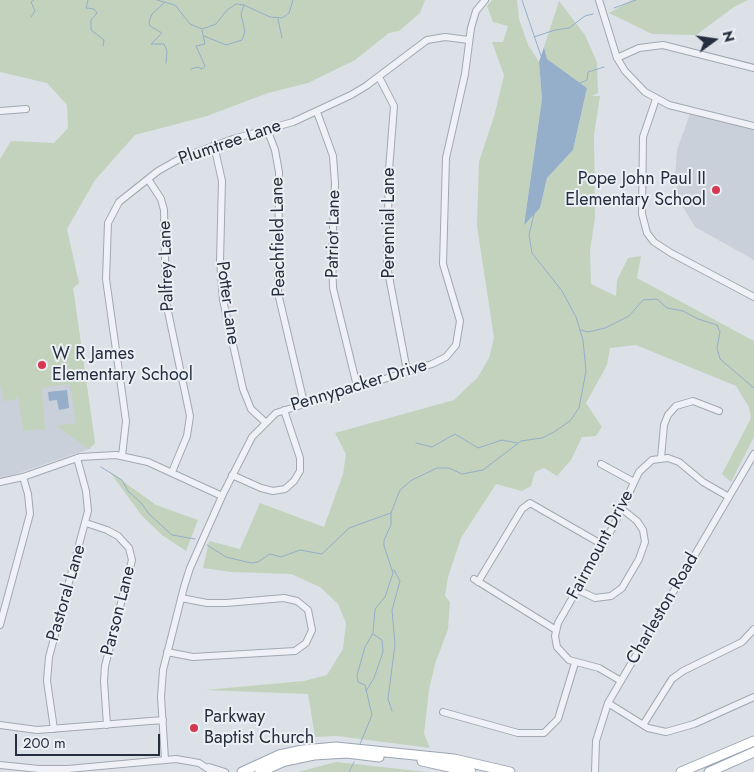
<!DOCTYPE html>
<html>
<head>
<meta charset="utf-8">
<style>
	body { margin:0 }
	#map { position:relative; width:754px; height:772px; overflow:hidden; background:#dce1e7; font-family:Jost,sans-serif }
	canvas { display:block }
	.north { position:absolute; left:689px; top:15px; width:50px; height:50px; -webkit-text-stroke:4px #ecf0f5; paint-order:stroke; rotate:76deg; font-size:14px; font-weight:700; line-height:20px; text-align:center; color:#252e3e }
	.north::after { content:''; display:block; margin:auto; width:18px; height:22px; background:#252e3e; clip-path:polygon(50% 0,100% 100%,50% 72%,0 100%) }
	.scale { position:absolute; left:15px; top:734px; width:145px; height:22px; box-sizing:border-box; border:2px solid #252e3e; border-top:0; padding-left:6px; font-size:15px; line-height:18px; white-space:nowrap; color:#252e3e; -webkit-text-stroke:4px #ecf0f5; paint-order:stroke }
</style>
</head>
<body>
<div id="map">
<canvas width="754" height="772"></canvas>
<div class="north">N</div>
<div class="scale">200 m</div>
</div>
<script>
const c = document.querySelector('canvas').getContext('2d');
c.lineJoin = 'round';
function paint(path, color) { c.fillStyle = color; c.fill(path, 'evenodd'); }
const poly = rows => new Path2D(rows.map(r => 'M' + r).join(''));
function stroke(path, color, width, dash) { c.strokeStyle = color; c.lineWidth = width; c.lineCap = dash ? 'butt' : 'round'; c.setLineDash(dash || []); c.stroke(path); }
function write(font, color, halo, rows, align = 'center') {
  c.font = font + ' Jost,sans-serif'; c.lineWidth = 4; c.setLineDash([]); c.textBaseline = 'middle'; c.strokeStyle = halo; c.fillStyle = color; for (const [text, x, y, turn = 0] of rows) {
    c.save(); c.translate(x, y); c.rotate((+turn || 0) * Math.PI / 180); c.textAlign = isNaN(turn) ? turn : align; if (halo) c.strokeText(text, 0, 0); c.fillText(text, 0, 0); c.restore();
  }
}
const built = poly([
	[691,111,754,126,754,260,695,227,680,202,675,179,677,150],
	[0,263,79,283,73,288,95,443,89,449,13,475,0,478]
]);
const green = poly([
	[0,0,425,0,420,13,399,31,389,33,355,60,308,83,268,93,207,116,135,135,95,180,67,229,79,283,73,288,95,443,89,449,56,426,76,423,70,384,42,388,45,429,23,431,18,395,14,400,4,401,0,384,0,159,11,141,54,143,68,128,67,105,47,83,0,72],
	[492,0,517,0,519,19,528,45,539,62,542,99,524,224,540,208,547,178,573,150,587,88,547,59,544,47,559,1,585,35,597,62,598,93,592,96,600,96,594,135,595,217,590,251,591,284,616,296,617,280,628,258,641,256,637,278,754,341,754,437,731,482,722,474,751,418,749,407,736,386,636,345,610,348,607,365,586,403,602,427,596,436,582,437,571,460,557,476,544,468,535,472,531,486,522,491,496,484,461,538,448,577,445,596,450,602,448,629,435,664,429,690,424,734,430,748,337,736,315,737,308,694,205,690,304,681,327,675,343,649,346,623,338,604,320,587,291,574,231,572,203,568,209,541,240,549,260,503,324,527,343,474,346,454,335,433,454,400,478,377,489,358,494,338,477,226,479,162,495,113,504,75,492,42,503,42,508,26,493,22,487,6],
	[632,0,748,0,734,7,696,35,652,34,609,13],
	[110,472,156,505,198,520,186,551,162,535,142,516],
	[336,762,427,772,298,772]
]);
const water = poly([
	[544,47,547,59,587,88,573,150,547,178,540,208,524,225,542,99,539,62],
	[67,390,69,408,59,410,57,400,49,401,48,392]
]);
const stream = poly([
	[88,0,86,8,94,9,97,13,91,20,91,30,104,40,103,46],
	[157,0,175,5,190,24,202,29,216,24,227,10,236,4,244,5,270,17,282,18,289,13,293,0],
	[522,0,541,56],
	[164,3,152,14,149,22,150,26,162,33,151,44,164,44,167,51,166,63],
	[614,8,636,0],
	[31,17,35,11,31,2,34,0],
	[278,19,282,38],
	[204,36,226,45,242,40,245,32,241,14,244,5],
	[534,37,555,30,569,28,585,16,593,14],
	[191,69,198,67,202,69,205,66,196,46,205,44,202,30],
	[580,83,587,80,588,72,604,67],
	[581,330,588,332,605,328,629,316,643,300,657,299,667,308,683,311,698,319,717,325,720,332,717,348,720,359,754,388],
	[416,443,432,447,455,434,478,448,502,440,517,443],
	[101,467,122,480,128,491,142,504,149,514,172,535,195,539],
	[207,545,226,557,251,563,258,562,270,554,281,557,300,550,322,554,349,528,391,513],
	[366,691,374,678,383,652,382,640,373,634],
	[392,711,388,699,395,644,392,610,400,581,394,570],
	[360,744,372,715,365,685,358,682,357,675,365,647,373,633,375,609,385,597,393,573,384,546,384,540,391,525,391,513,400,490,412,480,437,468,449,468,462,474,483,470,521,441,542,438,554,432,570,421,579,408,586,371,583,340,576,317,562,291,532,253,529,235,534,214],
	[349,772,354,762]
]);
const minor = poly([
	[599,0,617,58,625,71,645,92,669,105,754,126],
	[617,58,639,48,663,45,754,68],
	[379,77,394,106,389,170,387,266,407,371],
	[656,99,643,137,642,214,647,233,654,242,671,253,754,297],
	[0,111,26,109],
	[317,112,333,156,335,184,332,253,333,288,357,386],
	[267,129,275,150,279,172,278,293,304,403],
	[214,145,222,181,220,261,223,300,243,389,251,409,265,422],
	[148,179,161,199,164,210,166,302,190,416,187,436,172,472],
	[122,456,126,421,106,279,108,223,119,202,158,171,181,158,233,139,293,122,351,95,366,86,427,40,445,37,469,40],
	[661,458,664,425,668,415,676,406,693,401,719,411],
	[601,464,634,482],
	[232,475,261,488,273,491,285,489,294,481,300,471,300,458,284,410],
	[0,482,23,477,80,457,116,455,148,462,222,496],
	[86,523,107,530,118,536,129,548,132,560,105,666,104,681,107,725],
	[474,579,556,630],
	[478,582,522,509,530,503,603,545],
	[578,590,595,598,611,596,622,588,639,559,645,542,643,530,637,521,622,509],
	[0,625,30,514,28,494,23,477],
	[167,652,193,657,295,651,306,643,312,630,308,610,297,601,284,598,226,603,207,603,181,598],
	[621,681,599,668,569,660,557,647,555,636,558,623,613,527,639,472,652,460,668,458,679,462,703,482,729,497],
	[608,703,648,728,666,732,694,724,754,697],
	[443,712,518,733,544,733,558,719,575,663],
	[0,725,37,730,163,720],
	[643,725,672,679,683,671,742,642,754,629],
	[54,729,47,681,49,657,88,511,86,491,77,458],
	[165,759,161,697,163,670,184,587,190,568,223,494,252,437,276,413,432,364,446,357,456,345,460,321,443,264,446,158,465,74,471,28,476,11,485,0],
	[0,765,39,769,68,769,176,759,199,763,213,772],
	[209,767,225,772],
	[595,772,596,741,608,703,754,454]
]);
const major = poly([
	[422,761,471,772],
	[242,772,279,755,303,750,336,747,454,759,510,772],
	[260,772,285,761,314,755,347,753,379,757],
	[681,772,754,741],
	[709,772,754,752]
]);
const markers = [
	[716,190,5,"#d5394f"],
	[42,365,5,"#d5394f"],
	[194,728,5,"#d5394f"]
];
const streetNames = [
	["Plumtree Lane",230,143,-19],
	["Perennial Lane",390,223,-90],
	["Patriot Lane",334,234,-89],
	["Peachfield Lane",279,237,-91],
	["Palfrey Lane",167,266,-92],
	["Potter Lane",227,303,82],
	["Pennypacker Drive",359,386,-17],
	["Fairmount Drive",601,545,-62],
	["Pastoral Lane",67,593,-74],
	["Charleston Road",663,609,-60],
	["Parson Lane",119,611,-76]
];
const poiNames = [
	["Pope John Paul II",706,180,"right"],
	["Elementary School",706,201,"right"],
	["W R James",52,355],
	["Elementary School",52,376],
	["Parkway",204,718],
	["Baptist Church",204,739]
];
paint(built, '#cad0d9');
paint(green, '#c2d2bd');
paint(water, '#95aeca');
stroke(stream, '#95aeca', 1);
stroke(minor, '#a1a8b1', 8);
stroke(major, '#9ba5b4', 11);
stroke(minor, '#eff1f6', 6);
stroke(major, '#fff', 9);
for (const [x, y, r, color] of markers) { const dot = new Path2D(); dot.arc(x, y, r, 0, 2 * Math.PI); c.fillStyle = color; c.fill(dot); stroke(dot, '#ecf0f5', 2); }
write('18px', '#252e3e', '#ecf0f5', streetNames);
write('18px', '#252e3e', '#ecf0f5', poiNames, 'left');
</script>
</body>
</html>
